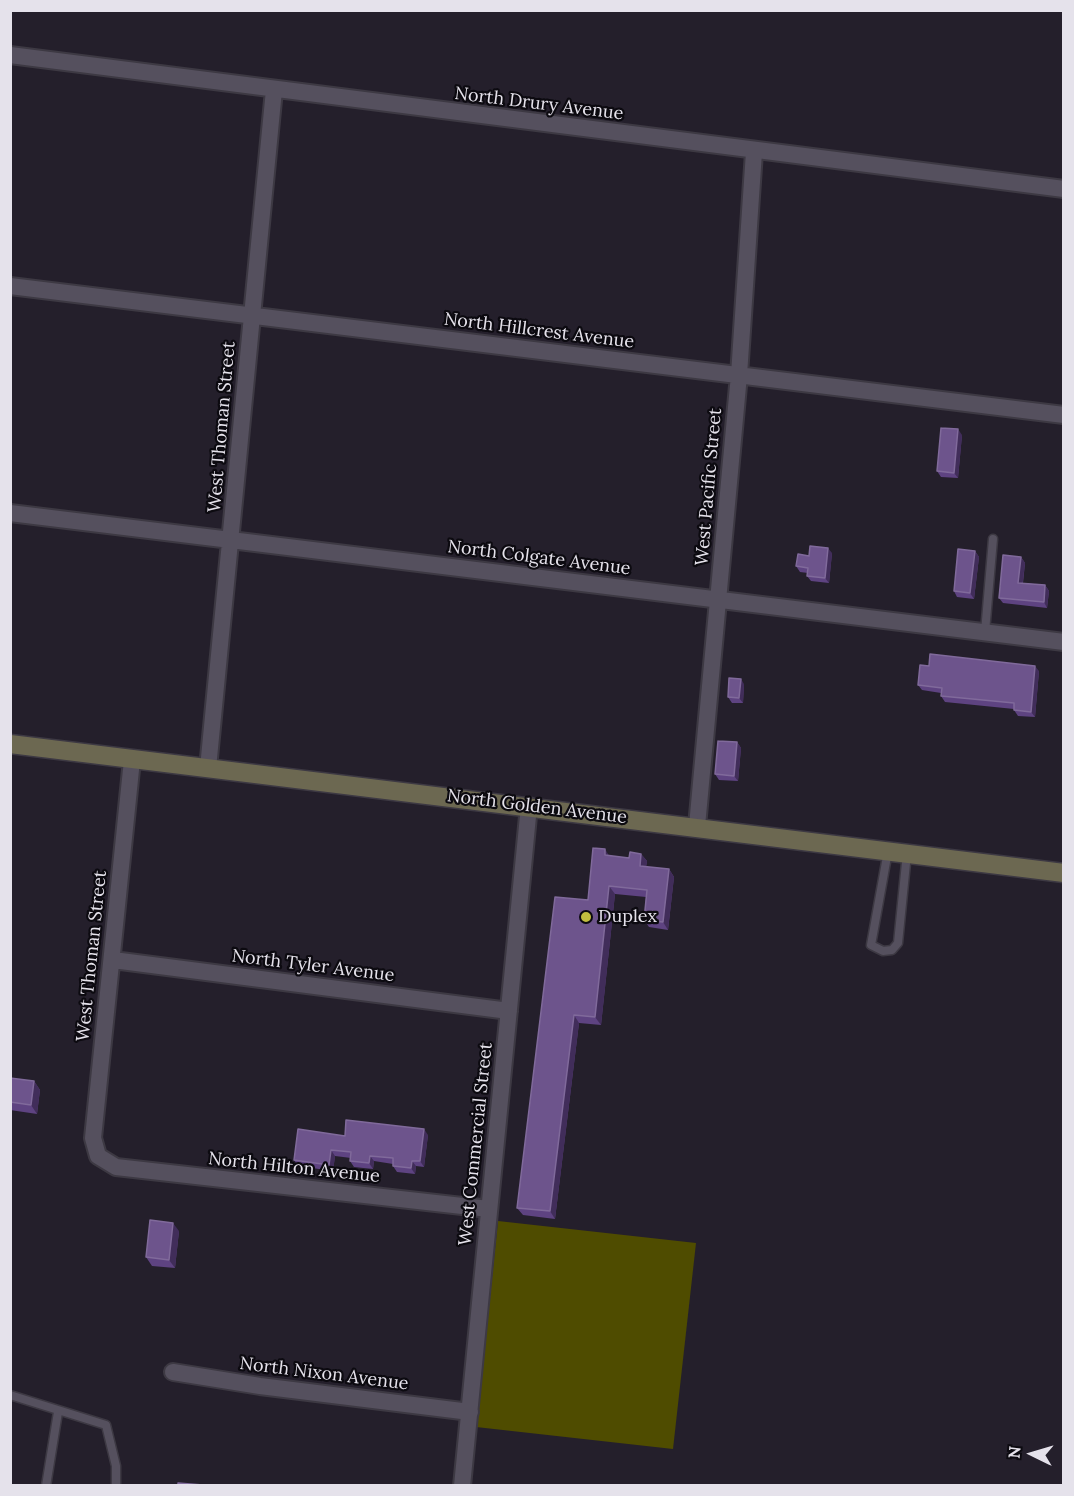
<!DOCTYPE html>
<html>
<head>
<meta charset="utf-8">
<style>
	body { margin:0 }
	#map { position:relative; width:1074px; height:1496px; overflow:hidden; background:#241f2b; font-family:Lora,serif }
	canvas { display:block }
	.frame { position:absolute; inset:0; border:12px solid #e5e2eb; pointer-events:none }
	.north { position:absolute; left:1002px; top:1424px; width:60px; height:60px; -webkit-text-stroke:4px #0c0a10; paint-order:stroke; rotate:275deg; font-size:16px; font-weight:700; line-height:24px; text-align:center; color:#e5e2eb }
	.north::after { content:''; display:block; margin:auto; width:21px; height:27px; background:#e5e2eb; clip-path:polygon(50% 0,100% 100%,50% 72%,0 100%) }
</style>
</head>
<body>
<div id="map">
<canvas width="1074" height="1496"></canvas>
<div class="frame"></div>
<div class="north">N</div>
</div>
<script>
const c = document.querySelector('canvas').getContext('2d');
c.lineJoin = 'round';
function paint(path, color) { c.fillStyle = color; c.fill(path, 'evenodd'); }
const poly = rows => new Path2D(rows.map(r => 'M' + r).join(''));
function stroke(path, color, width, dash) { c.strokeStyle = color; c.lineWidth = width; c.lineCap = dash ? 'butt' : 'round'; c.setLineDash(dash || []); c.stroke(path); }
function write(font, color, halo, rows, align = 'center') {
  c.font = font + ' Lora,serif'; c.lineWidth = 4.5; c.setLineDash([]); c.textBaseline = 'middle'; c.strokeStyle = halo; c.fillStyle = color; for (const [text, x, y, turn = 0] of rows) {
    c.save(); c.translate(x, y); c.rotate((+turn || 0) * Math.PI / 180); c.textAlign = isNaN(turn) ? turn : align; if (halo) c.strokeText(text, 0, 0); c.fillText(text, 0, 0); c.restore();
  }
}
const forest = poly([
	[498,1221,696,1243,673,1449,476,1427]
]);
const lane = poly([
	[985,632,993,539],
	[888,851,871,945,883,951,892,950,898,943,907,853],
	[10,1395,106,1425,116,1466,116,1486],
	[46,1486,58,1412]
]);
const street = poly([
	[10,55,1064,189],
	[10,286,1064,415],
	[10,513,1064,642],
	[132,760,93,1138,98,1156,116,1167,489,1209],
	[208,768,274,90],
	[697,826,739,375,754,152],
	[113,960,509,1011],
	[173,1372,260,1386,470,1412],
	[462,1486,529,806]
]);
const secondary = poly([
	[10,744,1064,873]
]);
const wall = poly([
	[962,435,958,478,941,477,937,471],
	[975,551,979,557,974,599,957,597,954,591],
	[832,553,829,583,811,581,807,576,808,573,800,572,796,566,809,556],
	[1021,557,1025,563,1023,583,1045,585,1049,591,1047,608,1003,603,999,598],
	[929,666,1039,671,1035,717,1018,716,1014,710,1014,709,945,702,941,696,941,693,922,690,918,685],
	[744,684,743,703,732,703,728,697],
	[737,742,741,748,738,781,719,780,715,774],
	[641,854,647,861,646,867,669,869,674,877,668,930,649,927,644,920,646,897,615,894,601,1025,579,1023,555,1219,523,1215,517,1208,588,900,610,856,629,858],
	[10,1078,34,1081,40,1090,37,1114,10,1110],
	[428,1135,424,1167,416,1166,415,1174,397,1172,393,1166,393,1164,374,1161,373,1169,354,1167,350,1161,351,1158,335,1156,333,1171,298,1166,294,1160,345,1136],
	[179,1231,175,1268,152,1266,146,1257]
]);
const shadedWall = poly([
	[958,429,962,435,958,478,954,473],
	[828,548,832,553,829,583,825,578],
	[975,551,979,557,974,599,970,593],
	[1021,557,1025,563,1022,588,1018,583],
	[1045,585,1049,591,1047,608,1044,602],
	[1035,666,1039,671,1035,717,1031,712],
	[741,679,744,684,743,703,739,698],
	[737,742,741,748,738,781,734,776],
	[605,849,610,857,605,855],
	[641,854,647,861,645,874,640,866],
	[669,869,674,877,668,930,663,922],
	[609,886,615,894,601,1025,595,1017],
	[574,1015,579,1023,555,1219,550,1211],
	[34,1081,40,1090,37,1114,31,1105],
	[424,1129,428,1135,424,1167,420,1161],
	[331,1150,335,1156,333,1171,329,1165],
	[370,1156,374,1161,373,1169,369,1163],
	[412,1161,416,1166,415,1174,411,1168],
	[173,1223,179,1231,175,1268,169,1260]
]);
const building = poly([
	[941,428,958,429,954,473,937,471,941,428],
	[810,546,828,548,825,578,807,576,808,568,796,566,798,554,809,556,810,546],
	[958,549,975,551,970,593,954,591,958,549],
	[1003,555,1021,557,1018,583,1045,585,1044,602,999,598,1003,555],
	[930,654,1035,666,1031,712,1014,710,1014,703,941,696,942,688,918,685,920,665,929,666,930,654],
	[729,678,741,679,739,698,728,697,729,678],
	[718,741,737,742,734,776,715,774,718,741],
	[593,848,605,849,605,855,629,858,630,852,641,854,640,866,669,869,663,922,644,920,647,890,609,886,595,1017,574,1015,550,1211,517,1208,555,897,588,900,593,848],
	[10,1078,34,1081,31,1105,10,1102,10,1078],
	[346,1120,424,1129,420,1161,412,1161,411,1168,393,1166,393,1158,370,1156,369,1163,350,1161,351,1152,331,1150,329,1165,294,1160,298,1129,345,1136,346,1120],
	[150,1220,173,1223,169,1260,146,1257,150,1220],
	[178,1483,203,1485,178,1485,178,1483]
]);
const markers = [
	[586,917,6,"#c2bd3f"]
];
const streetNames = [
	["North Drury Avenue",539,104,7],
	["North Hillcrest Avenue",539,331,7],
	["West Thoman Street",222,427,-85],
	["West Pacific Street",709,487,-85],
	["North Colgate Avenue",539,558,7],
	["North Golden Avenue",537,807,7],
	["West Thoman Street",92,956,-84],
	["North Tyler Avenue",313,966,7],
	["West Commercial Street",476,1144,-84],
	["North Hilton Avenue",294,1168,6],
	["North Nixon Avenue",324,1374,7]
];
const poiNames = [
	["Duplex",598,917]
];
paint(forest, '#4f4c00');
stroke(lane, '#3d3943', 11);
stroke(street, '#3d3943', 20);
stroke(secondary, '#3d3943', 21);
stroke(lane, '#55505e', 8);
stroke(street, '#55505e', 16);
stroke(secondary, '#6c6851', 18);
paint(wall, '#5e4381');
paint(shadedWall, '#412d5a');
paint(building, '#6d548c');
stroke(building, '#806a9b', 1.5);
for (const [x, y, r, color] of markers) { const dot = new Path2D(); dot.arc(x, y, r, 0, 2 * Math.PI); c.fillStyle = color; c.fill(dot); stroke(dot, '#0c0a10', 2); }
write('18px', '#e5e2eb', '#0c0a10', streetNames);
write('18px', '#e5e2eb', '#0c0a10', poiNames, 'left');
</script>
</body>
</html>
